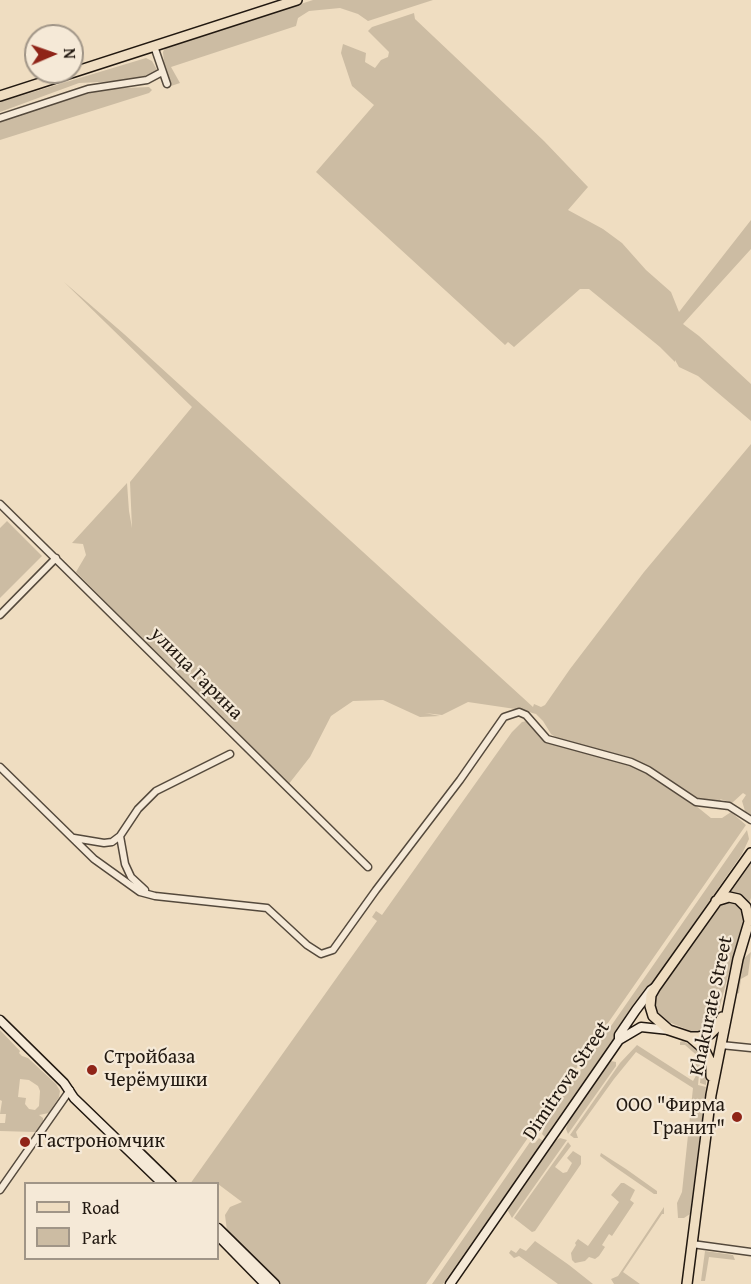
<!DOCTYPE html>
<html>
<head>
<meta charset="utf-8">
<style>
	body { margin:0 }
	#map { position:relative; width:751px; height:1284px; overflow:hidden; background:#efddc1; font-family:"Gentium Book Plus",serif }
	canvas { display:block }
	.legend { position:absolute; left:24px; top:1182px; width:195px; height:78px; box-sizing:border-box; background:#f5e9d7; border:2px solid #a09587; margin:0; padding:8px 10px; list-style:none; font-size:18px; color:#211810 }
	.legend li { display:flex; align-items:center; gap:12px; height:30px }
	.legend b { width:30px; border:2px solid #a09587 }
	.north { position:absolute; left:24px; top:24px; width:60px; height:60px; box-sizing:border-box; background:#f5e9d7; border:2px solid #a09587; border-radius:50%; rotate:88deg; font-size:16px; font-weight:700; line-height:24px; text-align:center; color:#211810 }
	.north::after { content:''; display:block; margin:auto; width:21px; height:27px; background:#8f2418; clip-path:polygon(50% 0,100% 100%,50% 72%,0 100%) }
</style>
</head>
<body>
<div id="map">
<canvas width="751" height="1284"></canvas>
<ul class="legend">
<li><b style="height:8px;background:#efddc1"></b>Road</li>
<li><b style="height:16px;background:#ccbca3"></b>Park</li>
</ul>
<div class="north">N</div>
</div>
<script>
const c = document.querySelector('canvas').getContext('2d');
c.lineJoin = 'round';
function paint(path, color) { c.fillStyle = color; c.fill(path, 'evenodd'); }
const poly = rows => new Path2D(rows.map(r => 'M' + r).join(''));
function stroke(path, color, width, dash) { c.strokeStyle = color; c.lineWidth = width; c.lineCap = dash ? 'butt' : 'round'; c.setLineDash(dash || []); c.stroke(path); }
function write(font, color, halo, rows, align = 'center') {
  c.font = font + ' "Gentium Book Plus",serif'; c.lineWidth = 4.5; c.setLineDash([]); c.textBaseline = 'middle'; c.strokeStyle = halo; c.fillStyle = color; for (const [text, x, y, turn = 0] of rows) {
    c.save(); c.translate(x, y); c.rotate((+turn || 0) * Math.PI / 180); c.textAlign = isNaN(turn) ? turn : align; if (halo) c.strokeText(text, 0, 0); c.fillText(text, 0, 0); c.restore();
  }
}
const green = poly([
	[313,0,433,0,368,21,358,14,340,8,309,11,298,18,296,26,171,67,180,83,171,86,164,63,163,52,165,48],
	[414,13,415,19,544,141,588,187,568,210,603,229,622,243,646,270,671,292,679,312,751,220,751,249,683,324,699,336,751,384,751,421,698,376,679,367,675,360,675,362,660,347,589,289,580,289,514,347,508,342,505,345,316,172,374,105,352,86,341,53,343,44,366,53,365,62,375,68,381,60,388,57,389,52,368,31,372,27],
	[146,58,152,61,157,70,150,75,121,81,79,83,0,112,0,102],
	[149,87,152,90,149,93,0,140,0,121,103,89],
	[64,282,124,334,533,707,534,704,541,707,545,705,570,669,644,572,751,444,751,815,745,811,742,801,746,795,743,793,732,803,720,799,722,802,697,800,644,764,560,740,551,734,543,721,536,714,522,710,468,702,442,715,425,713,440,716,420,717,383,700,353,701,331,716,310,757,288,785,76,572,86,555,83,544,72,543,127,483,129,511,132,528,130,482,192,407],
	[7,521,42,556,0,598,0,528],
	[527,721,542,738,554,743,631,765,647,772,680,793,711,818,722,818,731,812,746,825,426,1284,275,1284,227,1231,225,1215,230,1207,242,1202,218,1184,190,1184,377,921,372,917,376,911,382,915,512,732,522,722],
	[747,830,749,839,742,854,545,1137,542,1134,545,1126,543,1124],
	[751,858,751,898,749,904,739,895,724,894],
	[730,900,742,906,744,916,716,1021,706,1031,696,1033,661,1019,654,1003,656,997,720,903],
	[751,952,748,975,741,979,739,993,734,995,743,959],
	[0,1030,20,1051,19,1053,22,1056,28,1058,56,1084,60,1091,59,1097,49,1113,39,1115,43,1118,43,1121,35,1132,0,1131,0,1123,5,1123,6,1114,0,1114,2,1101,0,1100],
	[20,1079,29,1080,38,1086,40,1091,39,1106,35,1110,29,1109,25,1104,26,1098,18,1097],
	[683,1041,699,1050,707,1063,706,1085,700,1083,702,1064,700,1058,685,1045,680,1045,680,1042],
	[637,1045,693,1081,698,1072,695,1063,700,1064,698,1085,706,1087,690,1214,684,1218,678,1218,677,1203,682,1192,693,1088,636,1052,614,1079,576,1132,578,1138,574,1138,570,1135,620,1063],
	[611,1061,616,1062,616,1066,568,1134,566,1129,568,1122],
	[539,1138,543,1141,443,1284,432,1284,530,1142,535,1143],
	[560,1138,567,1140,512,1218,508,1211,510,1206,555,1141],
	[568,1142,571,1146,555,1167,563,1173,567,1172,572,1163,567,1158,573,1151,581,1156,581,1164,535,1231,532,1232,514,1218],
	[601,1153,626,1169,657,1191,657,1194,654,1194,612,1165,600,1156],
	[621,1183,624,1183,635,1190,630,1200,634,1203,612,1236,609,1234,602,1245,605,1247,599,1256,595,1259,589,1257,585,1261,575,1263,572,1260,571,1253,576,1245,575,1243,578,1239,588,1246,619,1202,611,1195],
	[664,1207,664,1214,662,1214,623,1272,640,1284,614,1284,611,1279,618,1276],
	[535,1241,569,1265,593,1284,558,1284,519,1256,514,1258,509,1253,511,1250,516,1253,520,1248,526,1251],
	[705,1251,733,1255,735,1260,709,1257,705,1281,701,1281]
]);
const street = poly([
	[154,46,167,84],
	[0,118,88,89,147,80,162,72],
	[0,504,368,867],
	[0,615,56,558],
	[0,767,94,859,140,892,155,896,267,908,307,945,321,954,333,950,376,890,460,780,504,717,519,712,526,715,547,739,631,762,648,770,696,802,729,806,751,820],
	[120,836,125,864,131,877,145,890],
	[74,838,104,843,112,842,120,836,138,809,156,791,230,754],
	[721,1045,751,1048],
	[0,1190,70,1090],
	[692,1244,751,1252]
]);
const secondary = poly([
	[0,1020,64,1083,74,1098,163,1184],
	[619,1040,641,1027,669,1030],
	[131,1144,172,1184],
	[218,1228,275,1284],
	[218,1236,265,1284],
	[450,1284,619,1040,619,1035,636,1010,651,990,654,988]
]);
const primary = poly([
	[0,96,297,0],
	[716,901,729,897,738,899,746,907,749,921],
	[690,1037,698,1037,710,1034,718,1026,722,1017],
	[711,1076,711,1063,704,1049,690,1037,669,1030,653,1016,650,1006,651,995,655,988,751,853],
	[687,1284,711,1095,738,959,751,915]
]);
const markers = [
	[92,1070,6,"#8f2418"],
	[737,1117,6,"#8f2418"],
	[25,1142,6,"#8f2418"]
];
const streetNames = [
	["улица Гарина",196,674,45],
	["Khakurate Street",712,1006,-78],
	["Dimitrova Street",567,1081,-56]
];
const poiNames = [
	["Стройбаза",104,1058],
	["Черёмушки",104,1081],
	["ООО \"Фирма",725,1106,"right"],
	["Гранит\"",725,1129,"right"],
	["Гастрономчик",37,1142]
];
paint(green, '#ccbca3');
stroke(street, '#54493c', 9);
stroke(secondary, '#211810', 11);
stroke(primary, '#211810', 12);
stroke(street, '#f5e9d7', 6);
stroke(secondary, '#f5e9d7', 8);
stroke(primary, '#efddc1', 9);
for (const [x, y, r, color] of markers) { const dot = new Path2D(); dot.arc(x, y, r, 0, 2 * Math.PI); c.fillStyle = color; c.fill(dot); stroke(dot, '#f5e9d7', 2); }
write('20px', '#211810', '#f5e9d7', streetNames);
write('20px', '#211810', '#f5e9d7', poiNames, 'left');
</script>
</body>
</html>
